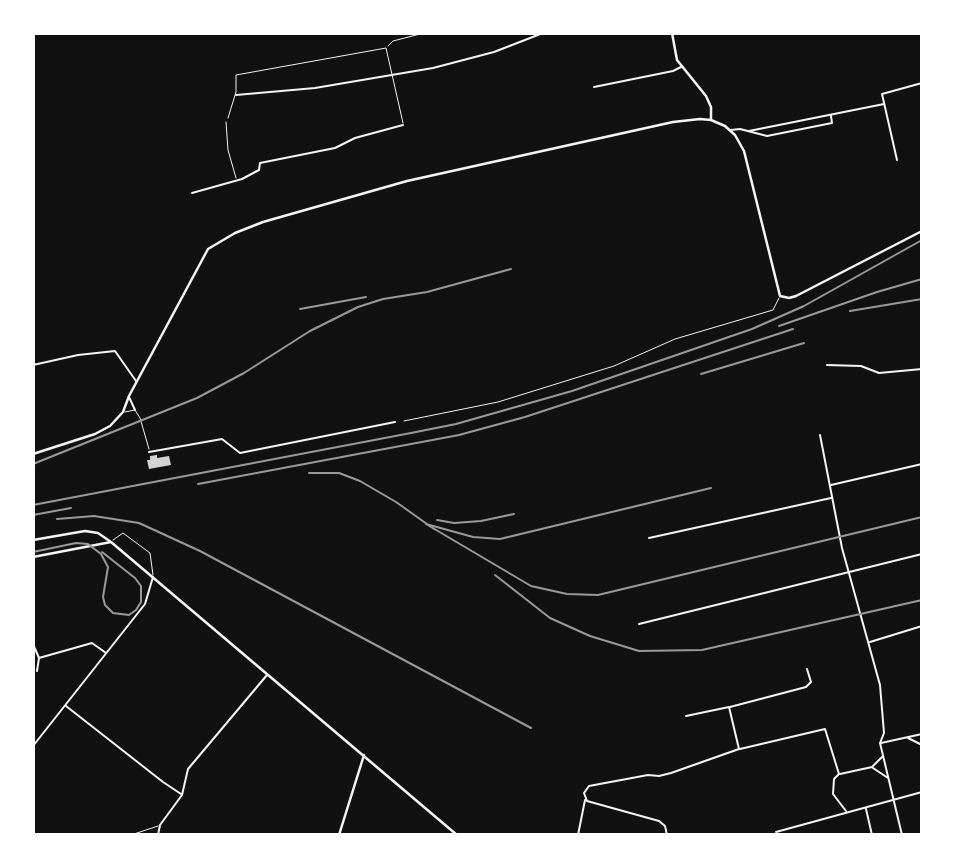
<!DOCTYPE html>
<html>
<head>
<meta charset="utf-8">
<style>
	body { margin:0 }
	#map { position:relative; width:955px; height:868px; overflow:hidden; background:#111; font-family:Literata,serif }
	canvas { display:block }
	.frame { position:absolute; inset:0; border:35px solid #fff; pointer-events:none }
</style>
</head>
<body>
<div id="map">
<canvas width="955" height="868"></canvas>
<div class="frame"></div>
</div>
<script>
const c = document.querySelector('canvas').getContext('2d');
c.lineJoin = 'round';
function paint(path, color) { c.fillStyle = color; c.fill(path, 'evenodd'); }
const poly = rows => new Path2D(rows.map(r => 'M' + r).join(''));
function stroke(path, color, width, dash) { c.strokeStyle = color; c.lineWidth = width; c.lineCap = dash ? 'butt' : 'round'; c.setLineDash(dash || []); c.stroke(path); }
const building = poly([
	[157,455,157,458,169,456,171,465,149,469,147,460,150,460,150,456]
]);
const service = poly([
	[388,46,393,41,424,33],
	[228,118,236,92,236,75,386,48,403,123],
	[226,122,228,150,236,178],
	[125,412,135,410,140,418,149,449],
	[404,421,498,402,614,366,675,339,773,310,779,298],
	[113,540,123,533,150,553,153,575],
	[131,835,158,826]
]);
const minor = poly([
	[594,87,673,71,681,67],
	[236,95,315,88,433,68,494,52,543,33],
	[731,130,740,129,767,136,832,123,831,116],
	[749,131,884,104],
	[897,160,882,94,922,83],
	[192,193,242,179,259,170,260,163,335,148,355,138,403,125],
	[33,365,78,355,115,351,136,381],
	[827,365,861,366,879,373,922,369],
	[129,397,135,410],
	[820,435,842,548,880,685,884,733,880,743,902,835],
	[149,452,222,439,240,453,395,422],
	[831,485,922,464],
	[649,538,831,498],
	[639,624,922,554],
	[870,642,922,626],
	[33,644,39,658,37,671],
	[39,658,92,643,106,653],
	[66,706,163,782,181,794],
	[730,707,806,687,811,682,807,669],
	[908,738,922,745],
	[881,743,922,734],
	[33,746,145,604,153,577],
	[740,749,825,729,839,774,834,779,833,794,846,811],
	[873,768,888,778],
	[840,774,872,767,882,757],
	[866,809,872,835],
	[776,832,922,792],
	[158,835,160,825,182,795,188,769,267,675],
	[578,835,585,800],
	[667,835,665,826,659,821,587,801,584,793,589,786,648,775,659,776,671,773,739,749,729,707,686,716]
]);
const tertiary = poly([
	[672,33,677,60,706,96,711,107,711,120],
	[33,454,95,434,110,426,123,412,129,396,208,249,235,233,263,222,407,181,673,122,700,119,711,120,725,126,735,135,744,151,780,296,789,298,796,296,922,231]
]);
const secondary = poly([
	[33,540,85,531,98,533,111,542,457,835],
	[33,557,111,542],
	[339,835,364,755]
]);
const tram = poly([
	[33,552,76,543,88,544,101,554,108,567,103,597,105,605,113,613,129,615,136,610,141,602,141,586,135,578,102,552]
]);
const rail = poly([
	[300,309,366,297],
	[850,311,922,299],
	[779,326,877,292,922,279],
	[701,374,804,343],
	[33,464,197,398,244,373,310,331,358,307,383,299,427,292,511,269],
	[309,473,339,473,360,481,396,502,434,529],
	[198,484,459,435,525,417,793,329],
	[711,488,500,539,473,537,426,524,531,586,567,594,598,595,922,517],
	[33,505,411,433,456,424,572,391,752,329,804,306,922,240],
	[33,515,71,508],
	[57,519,94,516,139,523,200,551,531,728],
	[437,520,454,523,481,521,514,514],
	[495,575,550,618,590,636,639,651,702,650,922,600]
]);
paint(building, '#d3d3d3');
stroke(service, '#f5f5f5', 1);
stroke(minor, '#f5f5f5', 2);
stroke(tertiary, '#f5f5f5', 2.5);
stroke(secondary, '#f5f5f5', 2.5);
stroke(tram, '#9a9a9a', 2);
stroke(rail, '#9a9a9a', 2);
</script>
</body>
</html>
